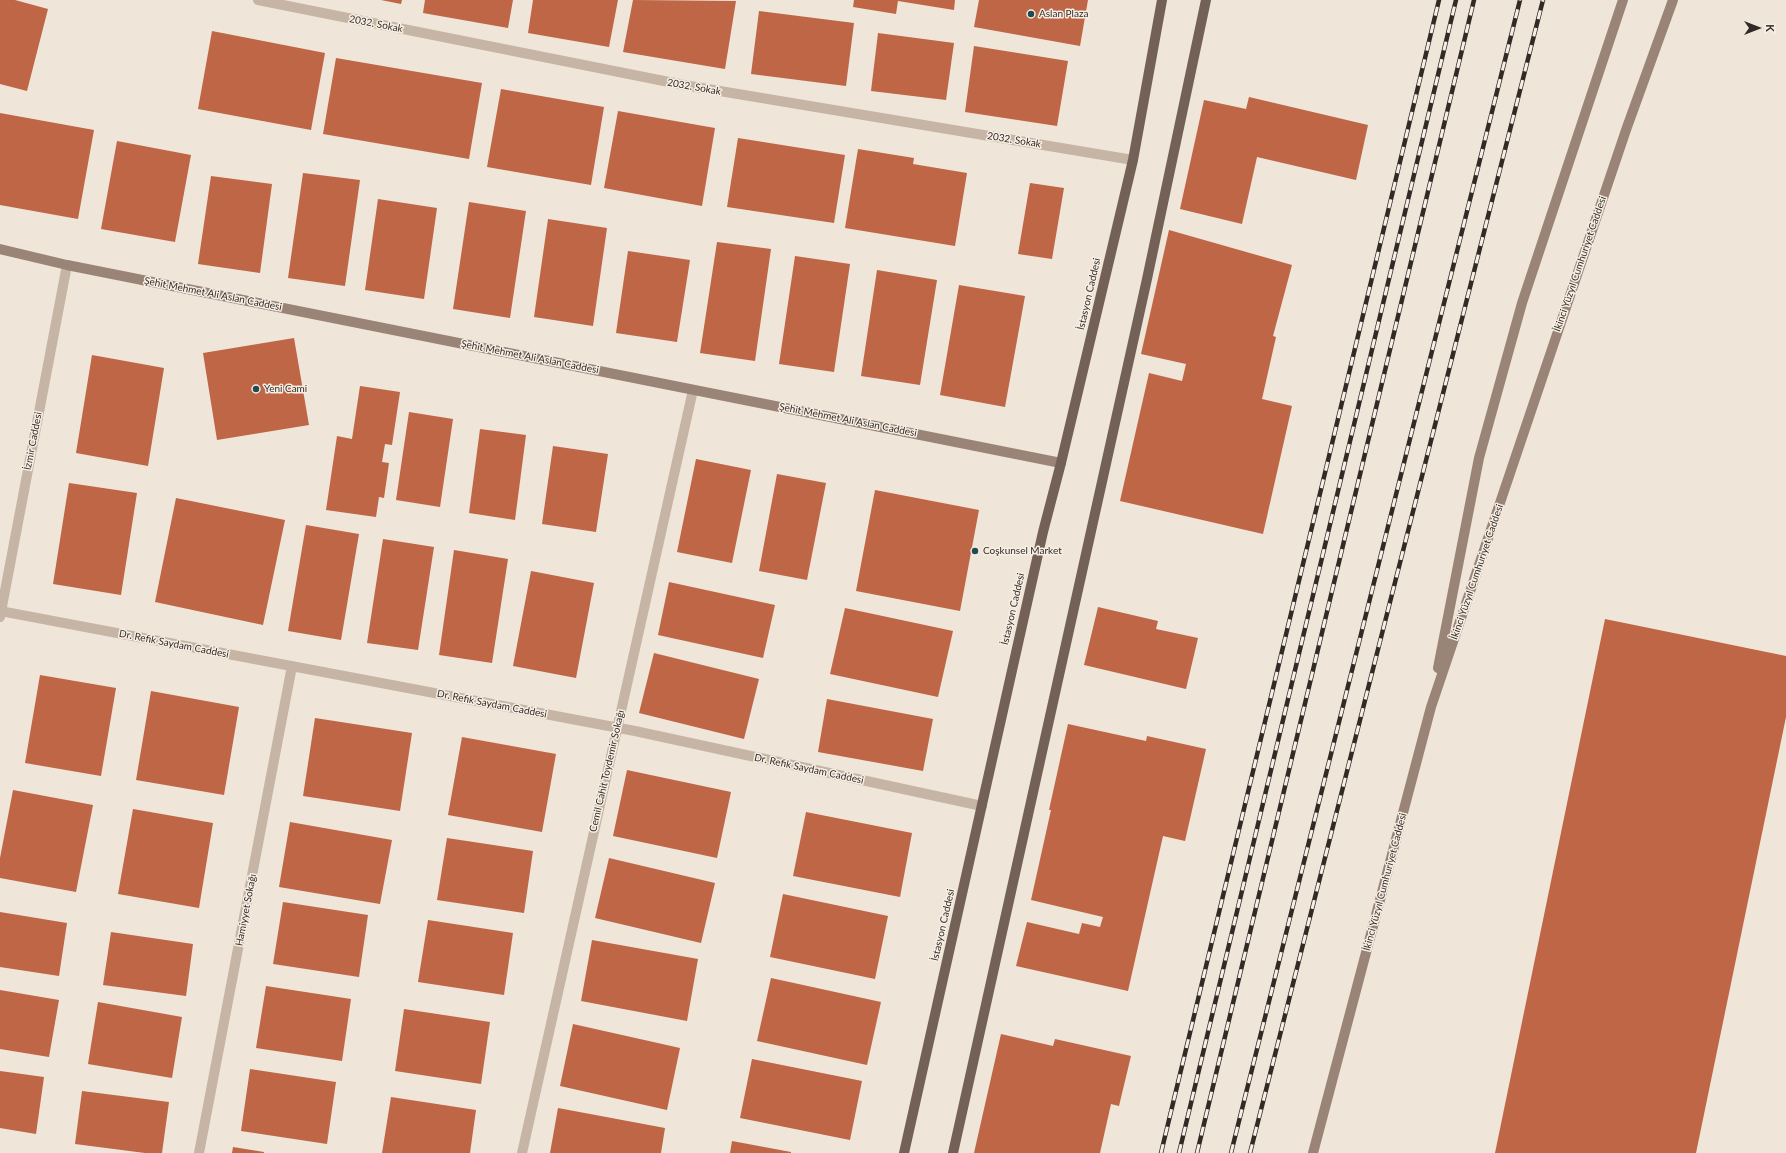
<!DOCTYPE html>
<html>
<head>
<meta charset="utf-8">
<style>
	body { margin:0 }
	#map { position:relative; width:1786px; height:1153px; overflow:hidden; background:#efe5d8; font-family:Lato,sans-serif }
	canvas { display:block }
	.north { position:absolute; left:1738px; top:8px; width:40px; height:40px; -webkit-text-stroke:3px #f7efe4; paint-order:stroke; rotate:90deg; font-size:11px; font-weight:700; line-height:16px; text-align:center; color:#322a26 }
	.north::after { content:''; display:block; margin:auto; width:14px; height:18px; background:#322a26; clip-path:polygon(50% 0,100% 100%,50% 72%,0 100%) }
</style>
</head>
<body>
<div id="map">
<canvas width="1786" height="1153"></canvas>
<div class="north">K</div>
</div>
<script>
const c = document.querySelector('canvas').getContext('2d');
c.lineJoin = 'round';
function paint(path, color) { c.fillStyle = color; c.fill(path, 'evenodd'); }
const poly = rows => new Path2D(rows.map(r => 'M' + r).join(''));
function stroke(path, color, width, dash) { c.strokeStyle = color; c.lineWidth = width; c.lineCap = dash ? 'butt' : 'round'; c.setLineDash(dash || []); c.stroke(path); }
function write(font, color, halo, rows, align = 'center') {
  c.font = font + ' Lato,sans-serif'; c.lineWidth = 3; c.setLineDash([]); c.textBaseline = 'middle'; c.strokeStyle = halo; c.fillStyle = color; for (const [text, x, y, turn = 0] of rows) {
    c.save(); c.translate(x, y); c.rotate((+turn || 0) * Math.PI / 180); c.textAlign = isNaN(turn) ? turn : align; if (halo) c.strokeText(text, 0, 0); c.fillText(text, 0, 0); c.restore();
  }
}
const building = poly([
	[0,0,15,0,48,9,27,91,0,84],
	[381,0,402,0,401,4],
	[425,0,513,0,508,28,423,13],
	[533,0,618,0,609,47,528,33],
	[633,0,736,1,725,69,623,52],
	[854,0,955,0,954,10,898,1,896,14,853,7],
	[979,0,1088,0,1080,46,974,27],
	[759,11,854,23,846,86,751,74],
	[212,31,325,53,311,130,198,109],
	[878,33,954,43,946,100,871,91],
	[974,46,1068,61,1057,126,965,112],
	[336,58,482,83,469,159,323,134],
	[501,89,604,107,591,185,487,167],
	[1249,97,1368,125,1356,180,1257,157,1242,224,1180,209,1204,100,1246,109],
	[618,111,715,128,702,206,604,188],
	[0,113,94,130,78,219,0,205],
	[738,138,845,155,834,223,727,207],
	[117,141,191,155,175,242,101,229],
	[858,149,914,158,913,164,967,173,955,246,845,228],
	[303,173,360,180,345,286,288,278],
	[211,176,272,184,260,273,198,264],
	[1030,183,1064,188,1052,259,1018,254],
	[378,199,437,208,424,299,365,290],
	[469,202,526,211,510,318,453,309],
	[548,219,607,228,593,326,534,317],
	[1169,230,1292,265,1273,336,1276,337,1262,399,1292,406,1263,534,1120,501,1149,373,1182,381,1186,364,1141,354],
	[717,242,771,249,755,361,700,353],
	[628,251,690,260,677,342,616,333],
	[795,256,850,264,834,372,779,364],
	[877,270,937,280,920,385,861,376],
	[959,285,1025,296,1005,407,940,395],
	[294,338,309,425,217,440,203,353],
	[92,355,164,368,148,466,76,453],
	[360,386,400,392,392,445,385,444,382,462,389,463,384,498,379,497,376,517,326,510,337,436,352,439],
	[409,412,453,419,440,507,396,500],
	[480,429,526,435,515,520,469,513],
	[553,446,608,454,596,532,542,524],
	[696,459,751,470,732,563,677,552],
	[777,474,826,483,807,580,759,571],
	[69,483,137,493,121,595,53,584],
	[875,490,979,510,960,611,856,591],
	[176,498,285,520,263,625,155,602],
	[306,525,359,534,341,640,288,631],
	[383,539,434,547,418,650,367,643],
	[454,550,508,559,492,663,439,655],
	[531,571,594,583,576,678,513,666],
	[669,582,775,605,763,658,658,635],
	[1098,607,1158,621,1156,629,1198,638,1186,689,1084,665],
	[845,608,953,631,938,697,830,674],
	[1605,619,1786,656,1786,717,1696,1153,1495,1153],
	[654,653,759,679,744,739,639,713],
	[40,675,116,688,101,776,25,763],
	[151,691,239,707,224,795,136,780],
	[827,699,933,719,923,771,818,752],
	[315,718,412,733,400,811,303,796],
	[1068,724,1146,741,1147,736,1206,749,1185,841,1163,836,1128,991,1016,966,1027,922,1079,934,1082,923,1100,927,1103,917,1031,900,1051,810,1049,810],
	[462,737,556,754,542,832,448,815],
	[627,770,731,792,717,858,613,836],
	[13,790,93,805,76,892,0,878,0,858],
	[133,809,213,823,199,908,118,894],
	[806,812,912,833,900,897,793,876],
	[290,822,392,840,380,904,279,887],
	[447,838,533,851,524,913,437,900],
	[609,858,715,883,701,943,595,918],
	[783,894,888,916,875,979,770,957],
	[283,902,368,915,359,977,273,964],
	[0,912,67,923,59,976,0,967],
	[428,920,513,933,504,995,418,982],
	[111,932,193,944,186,996,103,985],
	[592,940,698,959,687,1021,581,1001],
	[771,978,881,1002,867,1065,757,1041],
	[266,986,351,999,342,1061,256,1048],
	[0,990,59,1000,49,1057,0,1049],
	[98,1002,182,1017,172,1078,88,1064],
	[404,1009,490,1022,481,1084,395,1071],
	[573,1024,680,1048,667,1110,560,1086],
	[1001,1034,1053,1046,1055,1039,1131,1056,1119,1106,1111,1104,1100,1153,974,1153],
	[752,1059,862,1081,850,1140,740,1118],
	[250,1069,336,1082,327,1144,241,1131],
	[0,1071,44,1077,36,1134,0,1128],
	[82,1091,169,1102,162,1153,145,1153,75,1144],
	[391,1097,476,1110,470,1153,382,1153],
	[558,1108,665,1128,661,1153,550,1153],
	[732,1141,791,1152,791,1153,730,1153],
	[233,1147,264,1152,264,1153,232,1153]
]);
const street = poly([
	[258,0,684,85,1133,160],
	[0,611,635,731,982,806],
	[0,617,67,265],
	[199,1153,292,666],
	[522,1153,693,390]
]);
const secondary = poly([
	[0,249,67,265,1061,463],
	[1438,668,1479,458,1522,303,1623,0],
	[1313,1153,1431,707,1626,130,1673,0]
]);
const primary = poly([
	[904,1153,1043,532,1061,463,1133,160,1162,0],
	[953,1153,1147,279,1206,0]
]);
const rail = poly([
	[1161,1153,1439,0],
	[1179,1153,1456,0],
	[1197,1153,1474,0],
	[1231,1153,1520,0],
	[1250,1153,1543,0]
]);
const markers = [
	[1031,14,4,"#1e4c51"],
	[256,389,4,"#1e4c51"],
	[975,551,4,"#1e4c51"]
];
const poiNames = [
	["Aslan Plaza",1039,14],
	["Yeni Cami",264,389],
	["Coşkunsel Market",983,551]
];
const streetNames = [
	["2032. Sokak",376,24,11],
	["2032. Sokak",694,87,10],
	["2032. Sokak",1014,140,9],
	["İkinci Yüzyıl Cumhuriyet Caddesi",1580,264,-71],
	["Şehit Mehmet Ali Aslan Caddesi",213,294,11],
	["İstasyon Caddesi",1089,294,-77],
	["Şehit Mehmet Ali Aslan Caddesi",530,357,11],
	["Şehit Mehmet Ali Aslan Caddesi",848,420,11],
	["İzmir Caddesi",33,441,-79],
	["İkinci Yüzyıl Cumhuriyet Caddesi",1477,572,-71],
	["İstasyon Caddesi",1013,609,-77],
	["Dr. Refik Saydam Caddesi",174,644,11],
	["Dr. Refik Saydam Caddesi",492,704,11],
	["Dr. Refik Saydam Caddesi",809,769,12],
	["Cemil Cahit Toydemir Sokağı",607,771,-77],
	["İkinci Yüzyıl Cumhuriyet Caddesi",1385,882,-75],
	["Hamiyyet Sokağı",246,910,-79],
	["İstasyon Caddesi",943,925,-77]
];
paint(building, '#be6646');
stroke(street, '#c6b5a5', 10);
stroke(secondary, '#998477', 10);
stroke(primary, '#736157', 10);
stroke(rail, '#322a26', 4.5);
stroke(rail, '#f7efe4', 3, [9]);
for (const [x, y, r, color] of markers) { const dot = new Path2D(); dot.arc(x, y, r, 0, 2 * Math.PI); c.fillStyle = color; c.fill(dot); stroke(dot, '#f7efe4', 1.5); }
write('10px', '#322a26', '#f7efe4', poiNames, 'left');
write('10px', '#322a26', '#f7efe4', streetNames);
</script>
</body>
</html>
